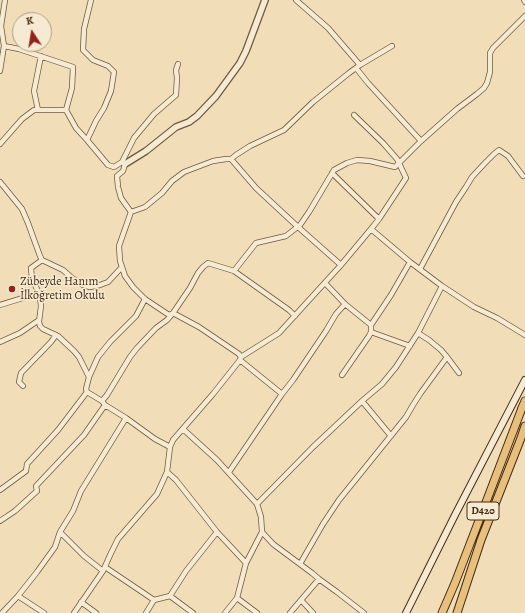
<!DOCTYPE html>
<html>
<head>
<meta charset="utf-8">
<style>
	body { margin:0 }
	#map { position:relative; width:525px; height:613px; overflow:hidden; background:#f1deb9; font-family:Alegreya,serif }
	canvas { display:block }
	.north { position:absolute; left:12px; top:12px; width:40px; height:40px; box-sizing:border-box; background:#f6ead2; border:1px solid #ae9e85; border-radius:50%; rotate:348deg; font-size:11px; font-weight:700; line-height:16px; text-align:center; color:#432b12 }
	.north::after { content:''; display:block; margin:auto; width:14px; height:18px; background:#8f2418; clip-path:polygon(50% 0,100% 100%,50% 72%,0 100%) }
</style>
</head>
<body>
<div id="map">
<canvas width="525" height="613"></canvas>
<div class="north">K</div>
</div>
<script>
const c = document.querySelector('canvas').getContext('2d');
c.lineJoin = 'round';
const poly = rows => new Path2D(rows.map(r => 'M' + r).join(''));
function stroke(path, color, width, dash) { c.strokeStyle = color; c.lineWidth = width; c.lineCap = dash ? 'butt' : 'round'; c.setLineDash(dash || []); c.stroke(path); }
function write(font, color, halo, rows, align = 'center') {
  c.font = font + ' Alegreya,serif'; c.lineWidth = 3; c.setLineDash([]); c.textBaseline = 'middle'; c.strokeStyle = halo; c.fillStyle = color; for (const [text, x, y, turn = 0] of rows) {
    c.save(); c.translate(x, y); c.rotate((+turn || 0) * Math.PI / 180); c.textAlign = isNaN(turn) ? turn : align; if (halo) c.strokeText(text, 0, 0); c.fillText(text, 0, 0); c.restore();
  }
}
const minor = poly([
	[296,0,328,28,360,65],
	[524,0,525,2],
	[4,46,19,49,73,67,72,88,66,110],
	[356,68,368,83,421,141],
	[0,71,4,46,1,26,5,0],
	[38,110,34,91,41,56],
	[87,140,96,121,104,108,111,91,114,72,108,66,93,60,83,50,84,29,91,0],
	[0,144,22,119,34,110,66,110,76,128,87,140,108,165,114,167,122,162],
	[231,159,256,188,298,227,341,265],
	[332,173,379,219],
	[0,182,22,209,28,223,40,256,42,260,63,270,72,278,83,285,90,287,100,285,108,282,122,267],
	[131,212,145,207,162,193,172,181,184,172,213,161,226,159,231,159,236,155,250,146,284,130,313,102,349,73,360,65,392,46],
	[371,229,410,262,442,286,474,307,497,318,525,335],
	[42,260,31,268,32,279,39,293,40,298,41,306,39,322,40,326,43,329,58,336,74,351,79,357,89,377],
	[420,269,456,202,466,187,472,177,485,163,494,154,499,150,508,156,523,176],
	[234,271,256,243,286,236,300,225,309,212,334,170,347,163,357,160,370,161,395,167,421,141,457,109,477,94,484,88,487,83,490,72,490,53,493,48,525,16],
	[325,283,345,304,371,325,371,332,369,336,342,375],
	[145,299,169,315,173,313,199,327,239,354,241,357],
	[0,305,39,293],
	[371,325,391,295,410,262],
	[371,332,410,346],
	[0,342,20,333,39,320],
	[447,357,459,373],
	[240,360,282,394],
	[23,386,19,382,21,373,51,342,56,335],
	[102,401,107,395,130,357,137,348,156,328,167,320,173,313,190,288,198,273,203,267,208,263,234,271,289,310,295,316],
	[362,401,391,436],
	[183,429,217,460,257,504,261,517,262,532,273,544,312,573,319,579,337,592,364,613],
	[170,447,155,439,126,418,105,405,102,401,87,392,86,389,89,377,98,357,110,342,136,316,145,299,133,287,125,276,120,261,119,246,131,212,121,198,118,187,117,176,123,171,125,164,122,162,134,138,154,114,176,95,177,78,176,70,178,64],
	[167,472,176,480,217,532,246,563],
	[229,472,282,394,293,380,326,331,336,314,345,304],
	[0,490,26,471,27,464,58,430,87,392],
	[257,504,313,447,362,401,382,384,396,367,418,333,442,286],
	[0,521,15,511,37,491,36,486,84,435,105,405],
	[60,532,84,556,103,571],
	[300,564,323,524,339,500,406,417,413,405,420,394,447,357,441,350,429,340,418,333],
	[105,567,154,600],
	[18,596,44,613],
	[170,596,186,571,217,532],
	[237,598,257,613],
	[301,600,313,613],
	[81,602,96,613],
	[2,613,18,596,37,572,55,547,60,532,73,511,81,491,126,418],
	[74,613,103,571,111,553,118,539,157,494,167,472,170,447,173,440,213,394,240,360,241,357,279,333,341,265,371,229,379,219,406,178,397,159,383,143,354,115],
	[146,613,154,600,170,596,193,613],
	[225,613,237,598,246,563,262,532],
	[290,613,319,579]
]);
const tertiary = poly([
	[125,164,146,151,176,127,189,122,197,116,216,96,240,63,246,51,265,0]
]);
const secondary = poly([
	[406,613,455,515,525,380]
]);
const primary = poly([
	[442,613,455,583,488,497,522,408],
	[457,613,481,540,521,438,525,426]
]);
const trunk = poly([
	[522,408,525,401]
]);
const markers = [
	[12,289,4,"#8f2418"]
];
const shields = [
	[483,511,32]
];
const shieldNames = [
	["D420",483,511]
];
const poiNames = [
	["Zübeyde Hanım",20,282],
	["İlköğretim Okulu",20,296]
];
stroke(minor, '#6e583c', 6);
stroke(tertiary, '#6e583c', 8);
stroke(secondary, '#432b12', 8);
stroke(primary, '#432b12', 9);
stroke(trunk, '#432b12', 9);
stroke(minor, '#f6ead2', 4.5);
stroke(tertiary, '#f6ead2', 5.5);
stroke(secondary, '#f6ead2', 6);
stroke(primary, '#e8bf7c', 7);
stroke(trunk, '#e8bf7c', 7);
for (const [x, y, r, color] of markers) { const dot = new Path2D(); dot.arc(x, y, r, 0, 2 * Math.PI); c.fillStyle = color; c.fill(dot); stroke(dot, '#f6ead2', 1.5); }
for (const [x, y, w] of shields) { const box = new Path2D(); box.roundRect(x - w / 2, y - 9, w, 18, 3); c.fillStyle = '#f6ead2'; c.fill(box); stroke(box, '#432b12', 1); }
write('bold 11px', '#432b12', null, shieldNames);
write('12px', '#432b12', '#f6ead2', poiNames, 'left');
</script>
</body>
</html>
